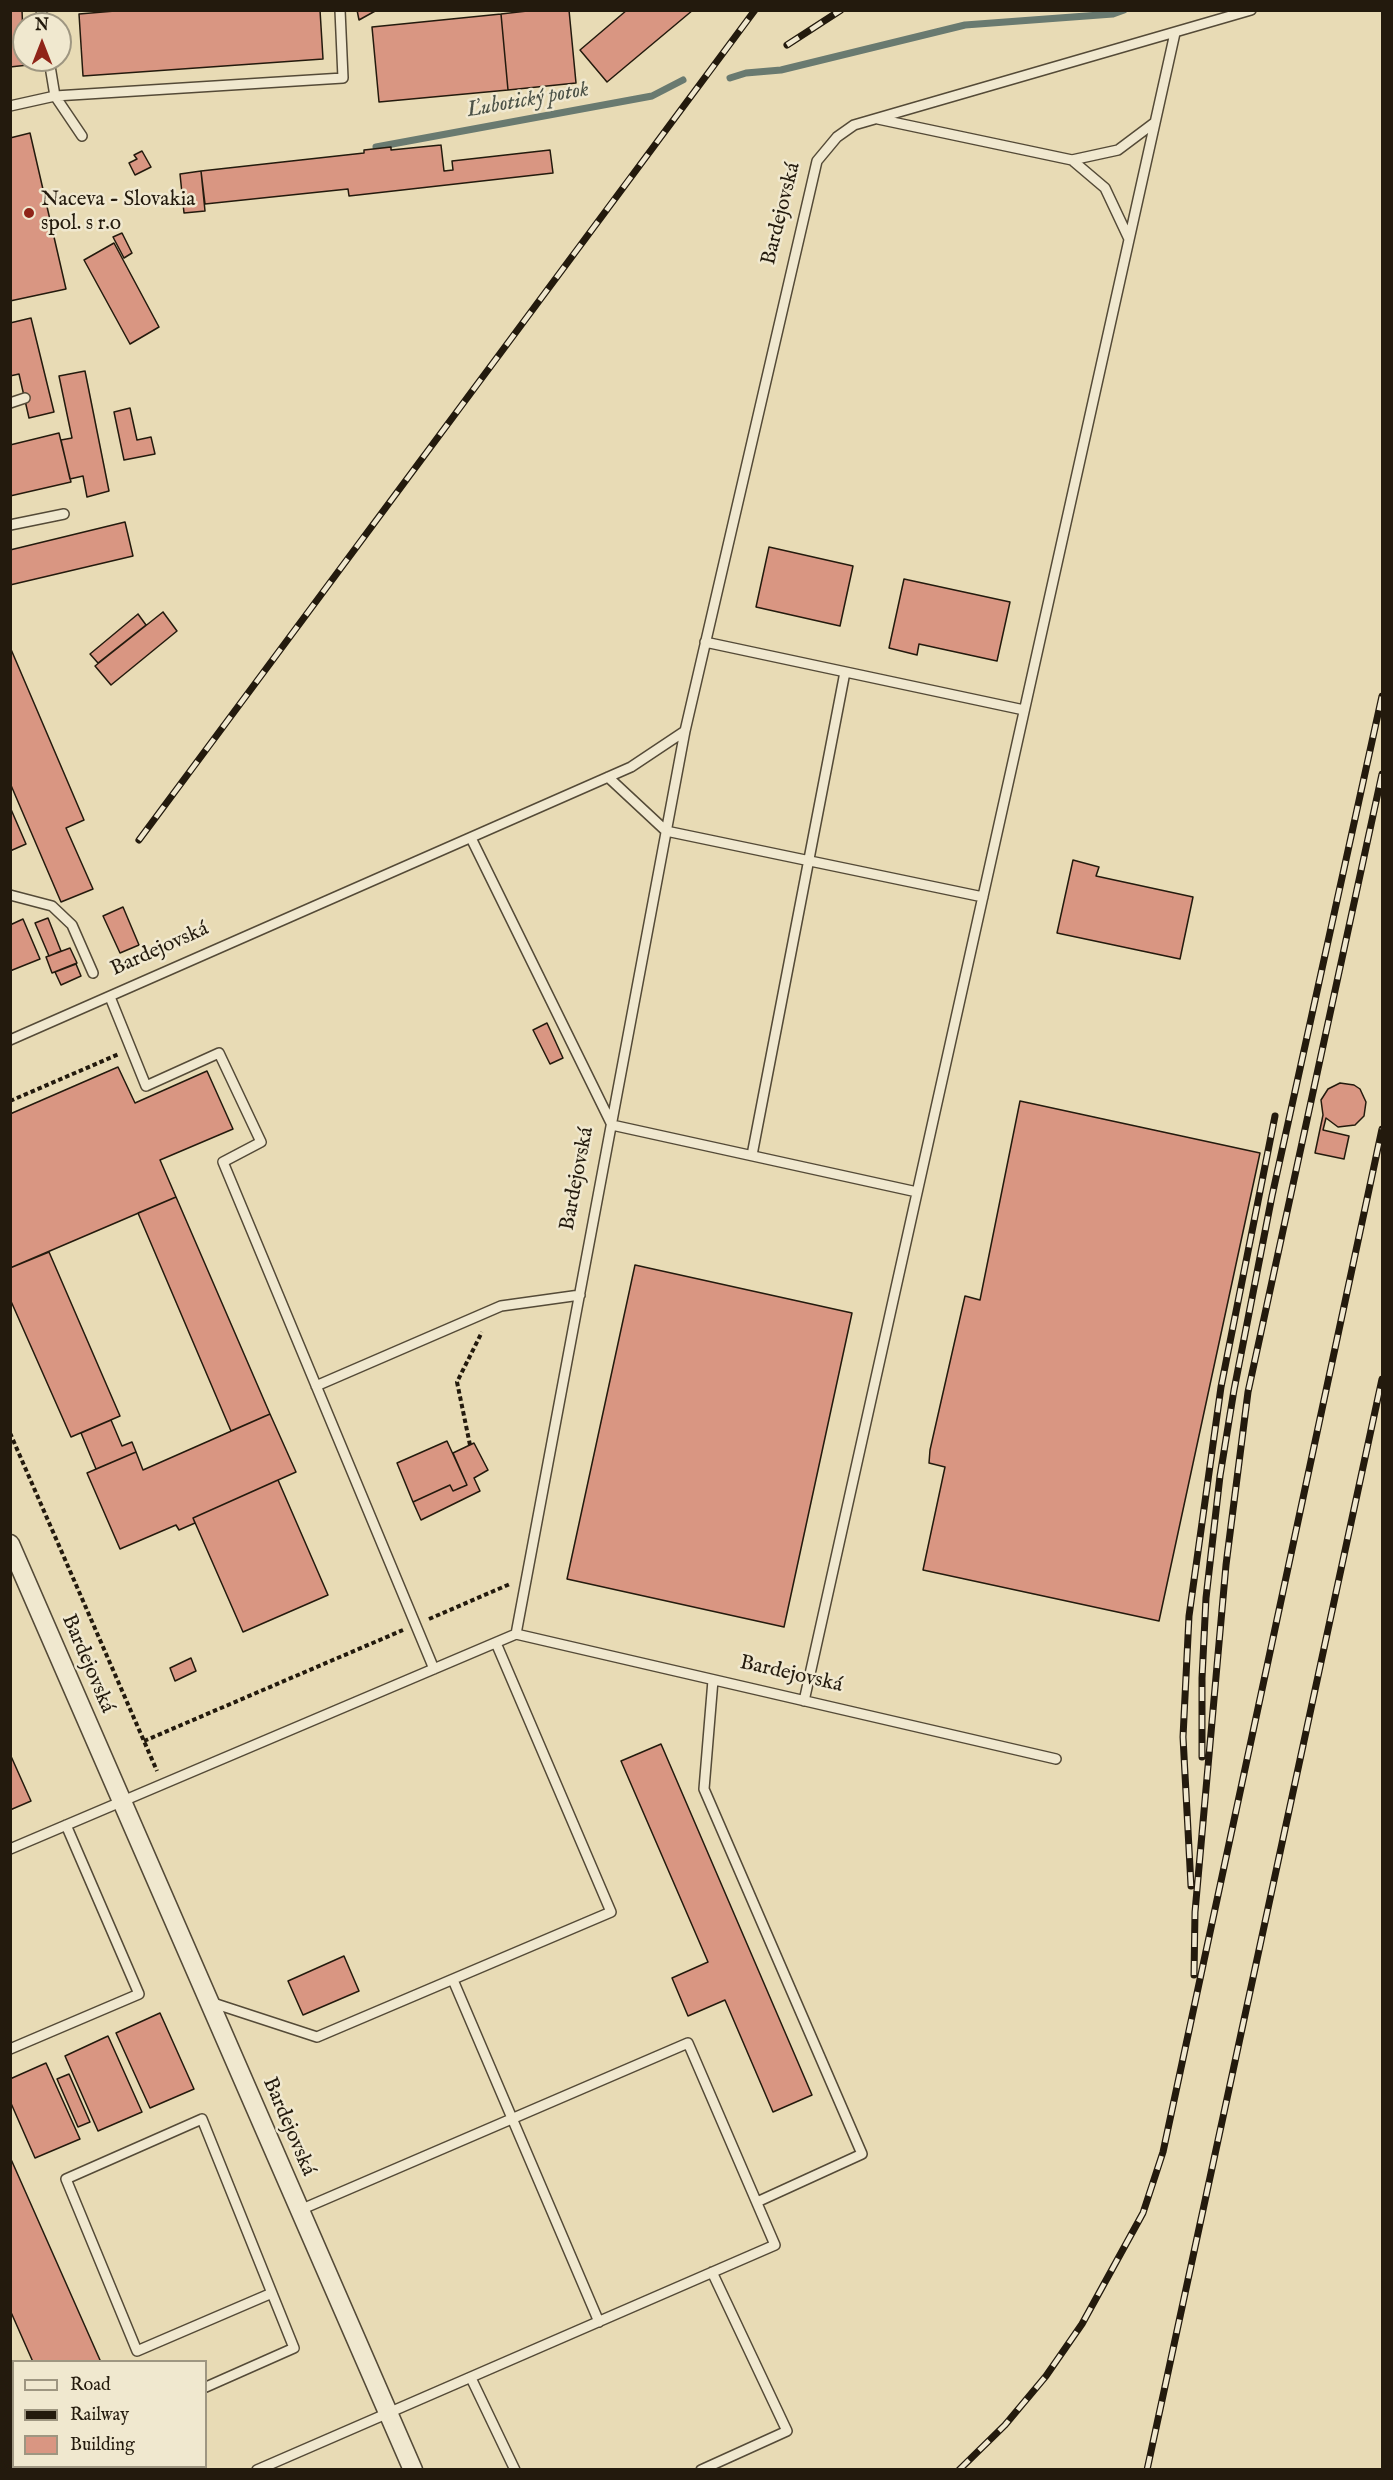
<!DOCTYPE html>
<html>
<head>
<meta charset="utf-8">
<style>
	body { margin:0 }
	#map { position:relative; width:1393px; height:2480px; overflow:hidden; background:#e8dbb5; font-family:"IM FELL English",serif }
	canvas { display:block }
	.frame { position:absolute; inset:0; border:12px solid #231a0d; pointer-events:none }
	.legend { position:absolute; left:12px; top:2360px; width:195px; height:108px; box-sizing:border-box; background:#f0e8cf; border:2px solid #9e9681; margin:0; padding:8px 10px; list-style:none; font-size:18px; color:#231a0d }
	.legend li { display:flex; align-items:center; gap:12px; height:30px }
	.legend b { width:30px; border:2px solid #9e9681 }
	.north { position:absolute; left:12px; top:12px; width:60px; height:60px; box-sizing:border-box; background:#f0e8cf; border:2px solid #9e9681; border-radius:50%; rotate:0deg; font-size:16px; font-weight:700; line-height:24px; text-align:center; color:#231a0d }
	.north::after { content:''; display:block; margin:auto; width:21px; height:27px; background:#8f2418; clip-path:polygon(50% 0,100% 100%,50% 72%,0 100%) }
</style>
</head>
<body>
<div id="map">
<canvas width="1393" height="2480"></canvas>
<div class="frame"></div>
<ul class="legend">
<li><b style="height:8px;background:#f0e8cf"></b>Road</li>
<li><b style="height:8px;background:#231a0d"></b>Railway</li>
<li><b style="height:16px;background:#d99682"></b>Building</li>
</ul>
<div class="north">N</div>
</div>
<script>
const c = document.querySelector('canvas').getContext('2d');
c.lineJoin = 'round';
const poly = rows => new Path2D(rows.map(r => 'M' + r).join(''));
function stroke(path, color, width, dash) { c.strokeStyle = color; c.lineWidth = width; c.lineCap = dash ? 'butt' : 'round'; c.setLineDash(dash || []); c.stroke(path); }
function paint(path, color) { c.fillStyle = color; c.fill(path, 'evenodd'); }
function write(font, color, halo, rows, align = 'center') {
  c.font = font + ' "IM FELL English",serif'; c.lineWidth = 5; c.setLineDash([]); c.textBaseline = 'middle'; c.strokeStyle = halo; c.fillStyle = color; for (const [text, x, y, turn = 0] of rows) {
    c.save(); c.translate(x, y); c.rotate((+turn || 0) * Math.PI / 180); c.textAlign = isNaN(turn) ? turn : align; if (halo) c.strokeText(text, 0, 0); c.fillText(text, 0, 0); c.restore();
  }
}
const stream = poly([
	[730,78,746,73,781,70,965,25,1113,14,1124,10],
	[376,147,652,96,683,80]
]);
const building = poly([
	[10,10,22,10,24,60,27,60,28,65,10,67,10,10],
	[127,10,320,10,323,59,83,76,79,14,127,10],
	[357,10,377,10,359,20,357,10],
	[536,10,569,10,576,83,508,90,501,14,536,10],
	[627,10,693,10,607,82,580,50,627,10],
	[501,14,508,90,379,102,372,27,501,14],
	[30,133,66,289,10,301,10,138,30,133],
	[441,145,444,171,453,170,452,161,550,150,553,173,349,196,348,189,205,204,201,171,364,153,364,150,391,147,391,150,441,145],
	[142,151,151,167,135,175,129,163,137,159,134,155,142,151],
	[201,171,205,211,184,213,180,174,201,171],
	[122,233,132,253,124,258,113,237,122,233],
	[114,243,159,327,130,344,84,260,114,243],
	[31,318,54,412,29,418,19,374,10,376,10,323,31,318],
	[85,371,109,491,87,497,83,476,70,479,61,440,72,438,59,376,85,371],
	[130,408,137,440,151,437,155,454,124,460,114,412,130,408],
	[59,433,71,482,10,496,10,445,59,433],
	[125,522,133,556,10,585,10,550,125,522],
	[769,547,853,566,840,626,756,607,769,547],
	[904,579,1010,602,997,661,919,644,917,655,889,648,904,579],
	[163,612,177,631,111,685,95,666,163,612],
	[138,614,146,625,98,663,90,654,138,614],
	[10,647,84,820,66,828,93,889,61,902,10,783,10,647],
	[10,807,26,844,10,851,10,807],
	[1073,860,1099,867,1096,876,1193,897,1180,959,1057,933,1073,860],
	[123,907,139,945,120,953,103,916,123,907],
	[48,918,61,951,49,956,35,923,48,918],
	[23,919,40,959,10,971,10,925,23,919],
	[70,948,77,963,52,973,46,957,70,948],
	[76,964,81,976,61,985,55,972,76,964],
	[547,1023,563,1058,550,1064,533,1030,547,1023],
	[118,1067,135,1103,207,1071,233,1129,160,1160,176,1197,10,1268,10,1114,118,1067],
	[1340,1083,1354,1085,1360,1089,1366,1102,1364,1116,1355,1125,1338,1127,1326,1118,1323,1130,1349,1136,1344,1159,1315,1153,1323,1115,1321,1100,1328,1089,1340,1083],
	[1020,1101,1260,1153,1159,1621,923,1570,945,1467,929,1463,930,1450,965,1296,980,1300,1020,1101],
	[176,1197,270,1414,231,1431,138,1213,176,1197],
	[49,1252,120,1416,71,1437,10,1299,10,1268,49,1252],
	[635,1265,852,1313,784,1627,567,1579,635,1265],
	[270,1414,296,1472,193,1518,195,1523,179,1530,176,1525,120,1549,87,1473,136,1452,143,1470,270,1414],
	[111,1420,122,1446,132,1442,136,1452,96,1469,81,1433,111,1420],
	[447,1441,467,1485,453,1491,450,1485,413,1502,397,1463,447,1441],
	[474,1443,488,1470,474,1478,480,1491,421,1520,413,1502,450,1485,453,1491,467,1485,453,1453,474,1443],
	[278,1480,328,1595,243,1632,193,1518,278,1480],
	[191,1658,196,1671,175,1681,170,1668,191,1658],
	[661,1744,812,2095,773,2112,725,2000,688,2016,672,1978,708,1962,621,1761,661,1744],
	[10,1754,31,1801,10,1810,10,1754],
	[344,1956,359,1991,303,2015,288,1981,344,1956],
	[160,2013,194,2089,150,2108,116,2033,160,2013],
	[108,2036,142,2112,98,2131,65,2056,108,2036],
	[46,2063,80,2139,35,2158,10,2101,10,2079,46,2063],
	[69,2074,90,2122,78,2127,57,2079,69,2074],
	[10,2157,100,2360,97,2362,33,2362,10,2310,10,2157]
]);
const path = poly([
	[10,1101,119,1054],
	[10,1433,157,1771],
	[470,1445,457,1382,482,1332],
	[429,1619,510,1584],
	[144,1741,403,1630]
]);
const lane = poly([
	[41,10,44,24],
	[49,60,55,96,82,136],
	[10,106,55,96,343,78,340,10],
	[878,119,1072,160,1105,188,1129,239],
	[1072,160,1118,150,1154,123],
	[10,403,25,398],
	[10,525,64,514],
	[705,642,1024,710],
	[608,777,666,831,983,897],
	[471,838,612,1125,917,1192],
	[10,895,52,906,72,925,93,973],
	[110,997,146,1086,219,1053,261,1142,223,1162,434,1669],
	[10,1040,631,767,685,731,817,161,837,137,854,125,1251,10],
	[752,1155,845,672],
	[316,1386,501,1306,580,1295],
	[516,1634,685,731],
	[713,1680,704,1789,862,2154,757,2202],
	[804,1701,1175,33],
	[10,1849,516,1634,1056,1759],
	[453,1980,599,2322],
	[210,2002,317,2037,611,1912,496,1643],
	[10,2049,139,1994,66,1825],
	[471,2378,515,2470],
	[206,2387,294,2348,202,2119,66,2179,137,2351,272,2293],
	[126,2466,127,2470],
	[257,2470,775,2245,688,2043,300,2210],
	[701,2470,787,2431,712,2272]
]);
const street = poly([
	[10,1544,413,2470]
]);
const rail = poly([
	[787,45,841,10],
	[139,840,755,10],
	[1202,1757,1202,1678,1206,1598,1220,1476,1234,1390,1272,1196,1382,696],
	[1191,1886,1183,1737,1189,1616,1221,1387,1275,1116],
	[1194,1975,1195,1912,1226,1565,1248,1392,1382,774],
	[959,2470,1005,2425,1046,2376,1082,2324,1143,2213,1163,2152,1382,1129],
	[1147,2470,1382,1379]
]);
const markers = [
	[29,213,6,"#8f2418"]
];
const poiNames = [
	["Naceva - Slovakia",41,201],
	["spol. s r.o",41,225]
];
const streetNames = [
	["Bardejovská",782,214,-76],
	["Bardejovská",160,950,-24],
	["Bardejovská",578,1179,-79],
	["Bardejovská",87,1664,67],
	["Bardejovská",791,1675,13],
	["Bardejovská",288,2127,67]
];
const waterNames = [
	["Ľubotický potok",528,101,-10]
];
stroke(stream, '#697a70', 7);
paint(building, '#d99682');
stroke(building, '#231a0d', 1.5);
stroke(lane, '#544a37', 12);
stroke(street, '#544a37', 21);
stroke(path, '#231a0d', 4, [4.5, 3]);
stroke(lane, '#f0e8cf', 9);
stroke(street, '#f0e8cf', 18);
stroke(rail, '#231a0d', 7);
stroke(rail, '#f0e8cf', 4.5, [14]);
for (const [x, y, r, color] of markers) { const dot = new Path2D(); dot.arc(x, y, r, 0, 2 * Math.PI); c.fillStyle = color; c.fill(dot); stroke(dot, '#f0e8cf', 2); }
write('21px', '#231a0d', '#f0e8cf', poiNames, 'left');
write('21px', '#231a0d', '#f0e8cf', streetNames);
write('italic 22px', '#4c5247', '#f0e8cf', waterNames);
</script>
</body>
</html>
